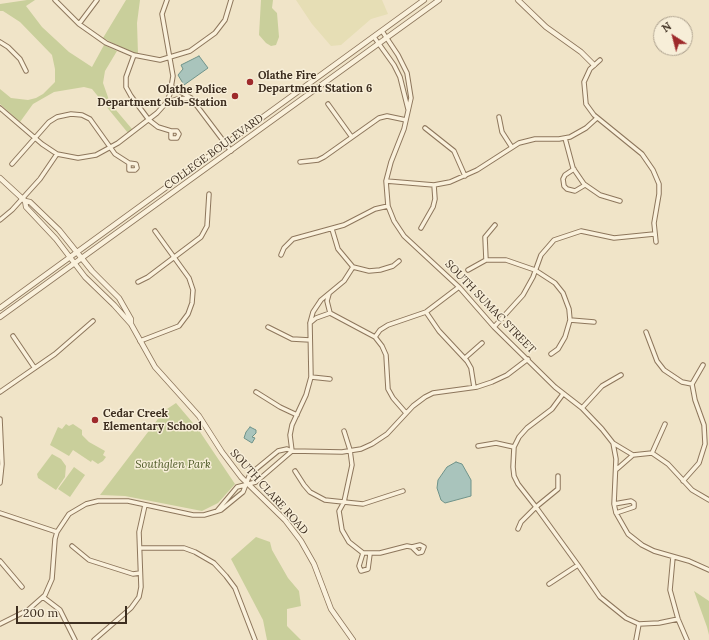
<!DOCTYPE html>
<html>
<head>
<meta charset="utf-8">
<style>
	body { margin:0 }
	#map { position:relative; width:709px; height:640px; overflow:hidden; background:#f0e4c8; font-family:Lora,serif }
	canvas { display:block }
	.north { position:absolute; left:653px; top:16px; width:40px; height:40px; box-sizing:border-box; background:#f7eed8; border:1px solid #ada18e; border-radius:50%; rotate:324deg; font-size:11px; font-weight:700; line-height:16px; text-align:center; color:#3d2e20 }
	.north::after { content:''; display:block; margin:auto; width:14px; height:18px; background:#9e2a2b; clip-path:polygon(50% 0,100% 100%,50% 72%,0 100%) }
	.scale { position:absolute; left:16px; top:606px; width:111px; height:18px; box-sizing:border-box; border:2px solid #3d2e20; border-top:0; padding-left:5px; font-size:12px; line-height:14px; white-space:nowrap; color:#3d2e20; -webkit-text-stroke:3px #f7eed8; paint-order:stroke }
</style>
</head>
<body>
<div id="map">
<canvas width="709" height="640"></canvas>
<div class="north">N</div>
<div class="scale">200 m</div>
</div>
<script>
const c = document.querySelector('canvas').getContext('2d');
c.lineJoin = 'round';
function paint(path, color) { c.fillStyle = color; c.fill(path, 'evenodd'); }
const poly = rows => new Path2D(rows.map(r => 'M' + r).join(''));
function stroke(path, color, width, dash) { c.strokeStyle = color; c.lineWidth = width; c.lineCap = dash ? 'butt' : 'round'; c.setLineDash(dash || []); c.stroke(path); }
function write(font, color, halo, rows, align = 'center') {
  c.font = font + ' Lora,serif'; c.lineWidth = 3; c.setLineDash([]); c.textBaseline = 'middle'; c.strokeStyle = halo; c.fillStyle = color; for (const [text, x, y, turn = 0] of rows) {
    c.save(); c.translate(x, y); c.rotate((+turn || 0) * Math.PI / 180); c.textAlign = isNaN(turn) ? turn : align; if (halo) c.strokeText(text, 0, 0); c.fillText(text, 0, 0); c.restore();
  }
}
const farmland = poly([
	[296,0,382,0,388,14,371,19,341,45,331,46,312,24]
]);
const green = poly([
	[27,0,35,0,26,6,42,27,69,52,92,67,104,45,117,51,105,71,103,83,110,103,132,129,128,133,92,89,84,87,54,92,33,104,20,122,0,104,0,89,11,98,28,100,36,98,43,94,55,82,55,69,52,55,20,22,3,11,0,11,0,4],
	[126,0,140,0,137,23,138,54,124,49,103,38],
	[261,0,273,0,272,8,277,13,279,37,276,45,271,46,266,43,259,35],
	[176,403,198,429,235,484,218,503,202,511,125,496,100,495,164,411],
	[66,424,69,426,73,424,82,430,82,435,89,442,105,451,103,455,106,457,103,461,98,464,92,460,91,462,73,450,69,456,50,445,58,427,62,429],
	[52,454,61,459,66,466,65,477,56,490,38,478,37,474],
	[74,467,85,475,70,497,58,489],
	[256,537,270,542,272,550,288,578,299,591,301,606,287,609,287,626,301,640,267,640,263,620,231,559],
	[694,591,709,601,709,635,707,627]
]);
const water = poly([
	[199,56,208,68,184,85,178,75,183,69,181,65,199,56],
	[250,427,256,430,256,433,252,437,255,438,252,443,244,438,246,432,250,427],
	[456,462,462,464,471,480,471,496,445,503,441,500,437,488,438,480,447,467,456,462]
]);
const minor = poly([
	[55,0,79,24,106,43,134,55,160,60,190,51,215,33,225,20,231,0],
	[79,24,97,0],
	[382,31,398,55,407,73,411,98,404,129,391,162,386,181,388,206,394,221,404,236,459,287,494,327,555,387,582,408,602,429,613,443,616,459,614,504],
	[374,37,394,65,400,77,408,109],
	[0,42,8,47,20,59,26,71],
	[134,55,126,77,126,87,131,96,149,120,158,127,171,131,177,131,179,134,177,138,171,138,171,131],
	[600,60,590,69,584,82,586,104,594,115,642,154,653,170,659,184,659,194,654,223,656,242],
	[172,87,191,98,231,151],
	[166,103,177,99,190,98],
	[328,104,351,136],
	[0,108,42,144,57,154,78,158,96,155,118,143,157,113,166,103,170,94,173,76,162,14,167,0],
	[499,117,502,132,511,146],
	[425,128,454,151,465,176],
	[565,138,573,168,584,184,600,195,620,201],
	[300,162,318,160,324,157,379,118,387,116,406,120],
	[12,164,49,122,57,117,71,114,82,115,90,119,115,154,129,163,136,164,137,168,135,170,129,170,129,163],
	[574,169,565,175,563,179,564,186,567,189,575,191,585,185],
	[386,181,434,185,450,182,477,170,519,143,535,139,559,139,570,137,586,128,597,118],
	[0,220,12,210,40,179,57,154],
	[421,228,433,207,435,199,434,185],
	[332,229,338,249,353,267,369,271,380,270,393,266,399,261],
	[281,255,284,248,293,239,344,225,375,209,388,206],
	[486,260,485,237,495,225],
	[468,270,486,260,506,260,535,270,555,283,563,293,569,309,570,320,565,337,558,349,551,354],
	[138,282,148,277,201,237,207,226,209,194],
	[329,294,327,301,330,313],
	[426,312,439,331,467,361,471,368,474,387],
	[570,320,594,322],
	[310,323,316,318,330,313,375,337,382,346,386,355,388,389,393,398,406,413],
	[268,327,292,339,310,340],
	[494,327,523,295,533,277,541,255,554,240,581,231,614,238,654,234],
	[646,332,657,361,664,370,682,382,692,384],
	[13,336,34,367],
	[375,337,380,330,388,325,426,312,459,287],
	[140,341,179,326,188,314,192,303,193,290,189,278,155,231],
	[465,358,482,343],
	[311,377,330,379],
	[0,392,55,354,93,321],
	[256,392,280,407,297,415],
	[582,408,602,386,621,375],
	[0,419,2,464,0,483],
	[344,431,350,450,352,465,344,502,339,511,342,530,349,542,363,553,380,553,407,546,412,547,418,553,422,552,424,547,420,545,412,547],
	[613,443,633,455],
	[478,446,496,443,514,447],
	[292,451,290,435,292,425,306,395,311,377,310,323,313,312,321,300,344,281,353,267],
	[652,453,665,424],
	[617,469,633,455,652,453,668,464,692,490,709,500],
	[295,471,304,485,310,492,325,500,334,501,363,504,403,491],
	[683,481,699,463,705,444,704,425,695,400,692,384,703,365],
	[217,511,237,487,256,482,292,451],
	[0,513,57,532],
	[616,513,634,507,634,503,631,501,614,504,616,513,628,534,642,545,654,551,689,561,709,570],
	[518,529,521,522,536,507,518,484,514,476,513,467,514,447,519,437,527,428,552,409,563,394],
	[72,546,89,560,133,574,140,573],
	[140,548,184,548,195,552,214,563,226,576,235,588,255,640],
	[363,553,359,566,361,571,368,569,370,554],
	[673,557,670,590,678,619,687,640],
	[0,561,22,587],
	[578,565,600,597,626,618,639,624,659,623,678,619],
	[549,584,578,565,536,507,558,489,558,476],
	[43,597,60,610,75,640],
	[0,624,28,610,45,595,52,579,55,539,57,532,69,514,86,504,98,501,128,501,193,515,204,515,221,510,243,492,250,474,278,451,287,449,292,451,342,452,361,449,372,444,387,434,413,406,425,397,433,393,477,387,492,382,507,375,528,359],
	[94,640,131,608,139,597,141,587,139,532,145,505],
	[636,640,639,624]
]);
const tertiary = poly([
	[518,0,546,27,581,52,594,65],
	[0,178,25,201,30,202,59,230,92,271,119,298,131,319,131,324,155,367,199,416,222,452,241,477,285,520,301,541,314,564,331,609,353,640],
	[25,201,26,207,56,239,85,277,114,305,131,324],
	[0,308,424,0],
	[0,317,439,0]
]);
const markers = [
	[250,82,4,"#9e2a2b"],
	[235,96,4,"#9e2a2b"],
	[95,420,4,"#9e2a2b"]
];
const poiNames = [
	["Olathe Fire",258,76],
	["Department Station 6",258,89],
	["Olathe Police",227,90,"right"],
	["Department Sub-Station",227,103,"right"],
	["Cedar Creek",103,414],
	["Elementary School",103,427]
];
const streetNames = [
	["COLLEGE BOULEVARD",214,152,-36],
	["SOUTH SUMAC STREET",490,307,46],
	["SOUTH CLARE ROAD",269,492,48]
];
const parkNames = [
	["Southglen Park",173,465]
];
paint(farmland, '#e6deb5');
paint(green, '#c9cf9b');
paint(water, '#a9c4bc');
stroke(water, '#6f938a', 1);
stroke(minor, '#8d765c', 5.5);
stroke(tertiary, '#8d765c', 6);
stroke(minor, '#faf1dc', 3.5);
stroke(tertiary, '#faf1dc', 4.5);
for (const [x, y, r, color] of markers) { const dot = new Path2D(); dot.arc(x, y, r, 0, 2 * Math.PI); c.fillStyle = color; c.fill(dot); stroke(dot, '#f7eed8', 1.5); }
write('bold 11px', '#3d2e20', '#f7eed8', poiNames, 'left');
write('11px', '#3d2e20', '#f7eed8', streetNames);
write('italic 11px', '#4d5a26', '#f7eed8', parkNames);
</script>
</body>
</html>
